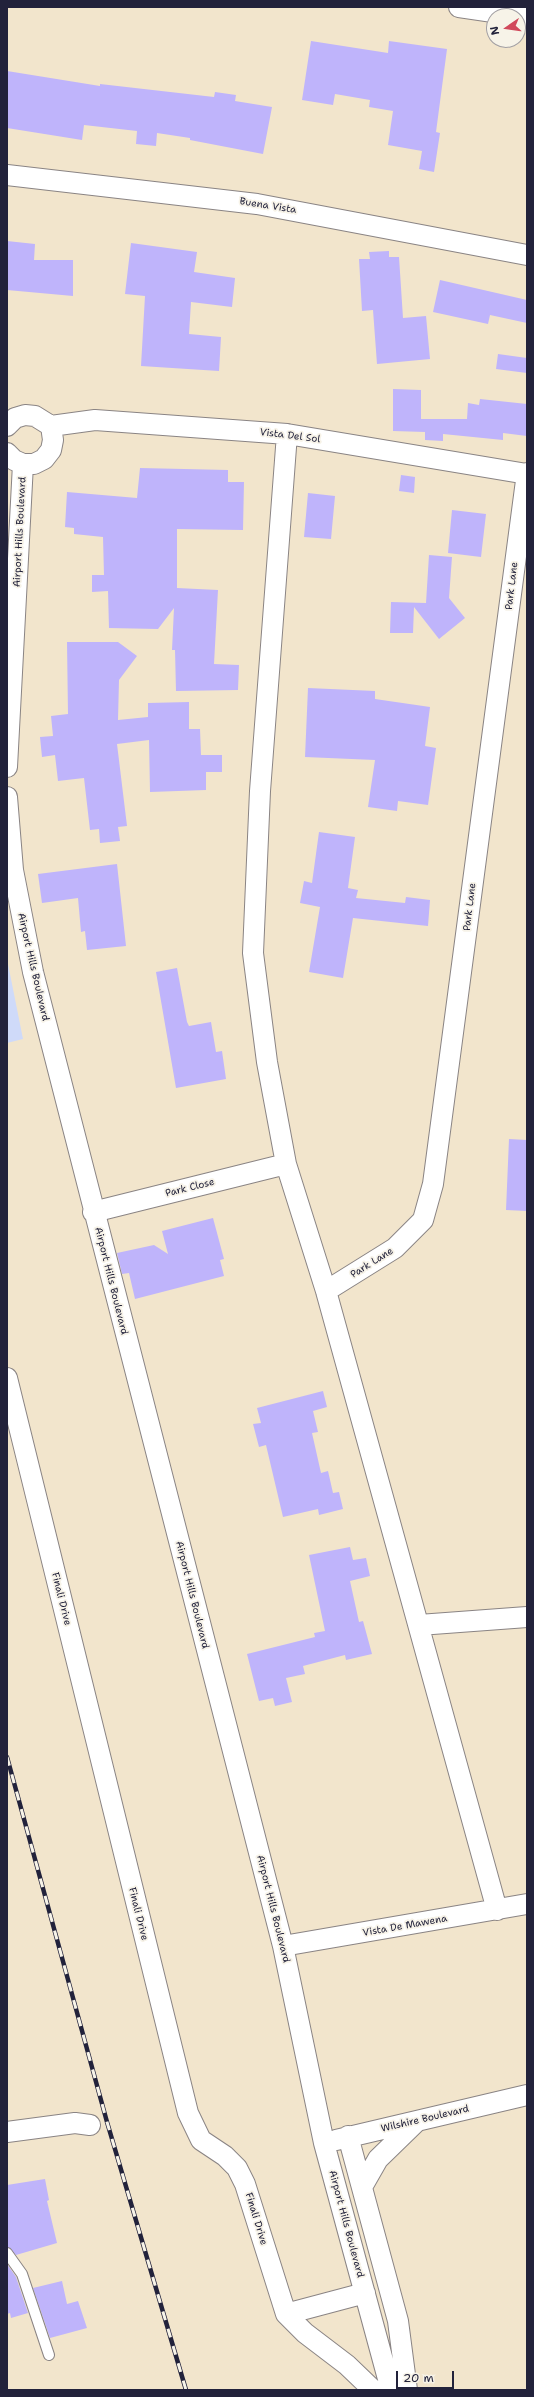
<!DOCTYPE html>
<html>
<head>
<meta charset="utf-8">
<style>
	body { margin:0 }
	#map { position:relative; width:534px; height:2397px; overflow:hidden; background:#f2e5cc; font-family:"Shantell Sans",sans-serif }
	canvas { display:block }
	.frame { position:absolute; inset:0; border:8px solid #22223b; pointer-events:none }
	.north { position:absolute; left:486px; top:8px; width:40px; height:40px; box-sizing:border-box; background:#f7f3e8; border:1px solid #a29fa3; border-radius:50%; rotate:257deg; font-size:11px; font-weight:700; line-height:16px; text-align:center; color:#22223b }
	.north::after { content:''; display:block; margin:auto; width:14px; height:18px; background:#d1495b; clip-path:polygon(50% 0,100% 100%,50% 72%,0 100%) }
	.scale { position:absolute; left:396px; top:2371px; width:58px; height:18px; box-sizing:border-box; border:2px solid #22223b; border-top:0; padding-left:5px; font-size:12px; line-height:14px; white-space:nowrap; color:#22223b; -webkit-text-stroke:3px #f7f3e8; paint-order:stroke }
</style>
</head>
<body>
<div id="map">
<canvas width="534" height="2397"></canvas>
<div class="frame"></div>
<div class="north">N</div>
<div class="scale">20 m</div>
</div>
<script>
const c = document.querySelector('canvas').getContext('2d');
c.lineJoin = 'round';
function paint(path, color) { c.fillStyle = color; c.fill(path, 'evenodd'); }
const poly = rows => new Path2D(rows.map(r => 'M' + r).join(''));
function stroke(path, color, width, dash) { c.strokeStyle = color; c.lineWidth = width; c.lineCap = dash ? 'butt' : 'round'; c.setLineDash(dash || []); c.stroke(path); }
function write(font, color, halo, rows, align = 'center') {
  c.font = font + ' "Shantell Sans",sans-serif'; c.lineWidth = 3.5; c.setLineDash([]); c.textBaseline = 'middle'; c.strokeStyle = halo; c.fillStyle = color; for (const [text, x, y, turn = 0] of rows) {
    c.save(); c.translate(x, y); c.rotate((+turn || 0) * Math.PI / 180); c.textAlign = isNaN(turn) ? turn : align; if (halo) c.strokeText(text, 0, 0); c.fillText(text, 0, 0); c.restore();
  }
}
const built = poly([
	[7,959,23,1039,7,1043]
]);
const building = poly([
	[311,41,388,53,389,41,447,49,436,132,440,133,434,172,419,169,422,151,388,145,393,111,369,107,370,100,335,94,333,105,302,100],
	[7,71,100,86,100,84,214,97,215,92,236,95,235,101,272,107,263,154,190,140,190,138,157,133,156,146,136,144,137,131,84,125,82,140,7,128],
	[7,241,35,244,34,260,73,260,73,296,7,290],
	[131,243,197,252,194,272,235,278,232,307,191,302,189,334,221,337,219,371,141,366,145,296,125,294],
	[389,251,389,257,399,257,403,318,426,316,430,359,377,364,373,310,362,311,359,259,370,259,369,252],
	[440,280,527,300,527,323,490,315,488,324,433,312],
	[498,354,527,358,527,373,496,369],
	[393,389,421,390,421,419,467,419,468,403,479,405,480,399,527,404,527,436,503,433,503,440,443,434,443,441,425,440,425,432,393,431],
	[140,468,228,470,228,482,244,482,243,530,177,529,177,588,218,590,214,664,239,665,238,690,176,691,175,650,172,650,174,608,158,629,109,628,108,591,92,592,92,575,104,575,103,537,74,534,74,528,65,527,67,492,137,498],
	[401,475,415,477,414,493,399,491],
	[308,493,335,496,331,539,304,537],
	[452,510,486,514,481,557,448,553],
	[429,555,452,557,449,598,465,618,439,639,414,607,413,633,390,633,391,602,426,603],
	[67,642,118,642,137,656,119,680,118,720,148,717,148,703,189,702,189,729,200,729,201,755,222,755,222,772,206,772,206,790,150,792,149,740,117,744,127,826,118,827,120,841,100,843,99,829,90,830,84,778,58,781,55,755,42,757,40,737,53,736,51,716,68,714],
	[308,688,375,691,375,699,430,707,425,746,436,748,428,805,398,801,397,811,368,807,375,760,305,757],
	[319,832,355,837,348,888,358,890,356,898,405,903,406,897,430,900,428,926,353,918,343,978,309,972,320,907,300,903,304,881,312,883],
	[117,864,126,946,87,950,85,931,81,932,78,898,42,903,38,874],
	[177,968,187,1022,189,1026,211,1022,216,1052,222,1051,226,1079,176,1088,156,972],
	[509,1139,527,1140,527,1211,506,1210],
	[213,1218,224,1259,220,1260,224,1276,135,1299,129,1273,122,1274,117,1253,154,1245,168,1254,162,1231],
	[323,1391,327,1407,313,1411,318,1432,312,1433,321,1473,328,1471,333,1493,339,1492,343,1509,319,1515,318,1509,283,1517,266,1445,259,1447,253,1424,261,1423,257,1408],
	[350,1547,353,1560,366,1558,370,1576,350,1581,359,1622,363,1621,372,1654,346,1660,345,1655,303,1666,305,1674,286,1678,292,1702,275,1706,273,1698,259,1701,247,1654,315,1637,314,1633,325,1631,309,1555],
	[45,2179,49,2200,47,2201,57,2243,16,2255,7,2247,7,2185],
	[7,2264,16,2277,28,2313,11,2318,10,2313,7,2314],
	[62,2281,67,2304,78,2301,87,2328,50,2338,33,2288]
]);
const service = poly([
	[7,2253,22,2274,49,2355]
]);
const minor = poly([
	[459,7,527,17],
	[7,175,257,204,527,255],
	[7,426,15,418,25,415,35,416,51,426,53,440,51,450,44,459,34,464,23,464,14,460,7,453],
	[51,426,95,420,287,434,527,474],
	[287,434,260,791,253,953,267,1062,286,1164,326,1291,497,1910],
	[7,767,23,464],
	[7,797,13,870,33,972,283,1946,324,2143,391,2390],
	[93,1212,286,1164],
	[326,1291,395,1248,423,1220,433,1184,527,473],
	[7,1378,188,2113,201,2140,225,2156,237,2168,245,2184,286,2314,305,2333,347,2365,373,2390],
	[419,1625,527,1617],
	[283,1946,527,1904],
	[7,2132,75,2123,90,2125],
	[348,2136,398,2321,407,2390],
	[336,2140,527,2095],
	[362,2187,378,2159,415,2123],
	[286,2314,365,2293]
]);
const rail = poly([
	[7,1757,107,2122,186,2390]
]);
const streetNames = [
	["Buena Vista",268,206,9],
	["Vista Del Sol",290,436,7],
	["Airport Hills Boulevard",20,532,-87],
	["Park Lane",512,586,-83],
	["Park Lane",470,907,-83],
	["Airport Hills Boulevard",33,967,77],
	["Park Close",190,1188,-14],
	["Park Lane",372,1263,-32],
	["Airport Hills Boulevard",111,1281,76],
	["Airport Hills Boulevard",192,1595,76],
	["Finali Drive",61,1599,76],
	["Airport Hills Boulevard",273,1909,76],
	["Finali Drive",138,1914,76],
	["Vista De Mawena",405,1926,-10],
	["Wilshire Boulevard",425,2119,-13],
	["Finali Drive",256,2219,73],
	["Airport Hills Boulevard",346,2224,75]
];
paint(built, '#cfdaf9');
paint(building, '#bfb4fb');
stroke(service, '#8a8484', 12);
stroke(minor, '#8a8484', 22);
stroke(service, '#fff', 10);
stroke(minor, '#fff', 20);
stroke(rail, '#22223b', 4.5);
stroke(rail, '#f7f3e8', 3, [9]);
write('10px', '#22223b', '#f7f3e8', streetNames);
</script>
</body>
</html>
